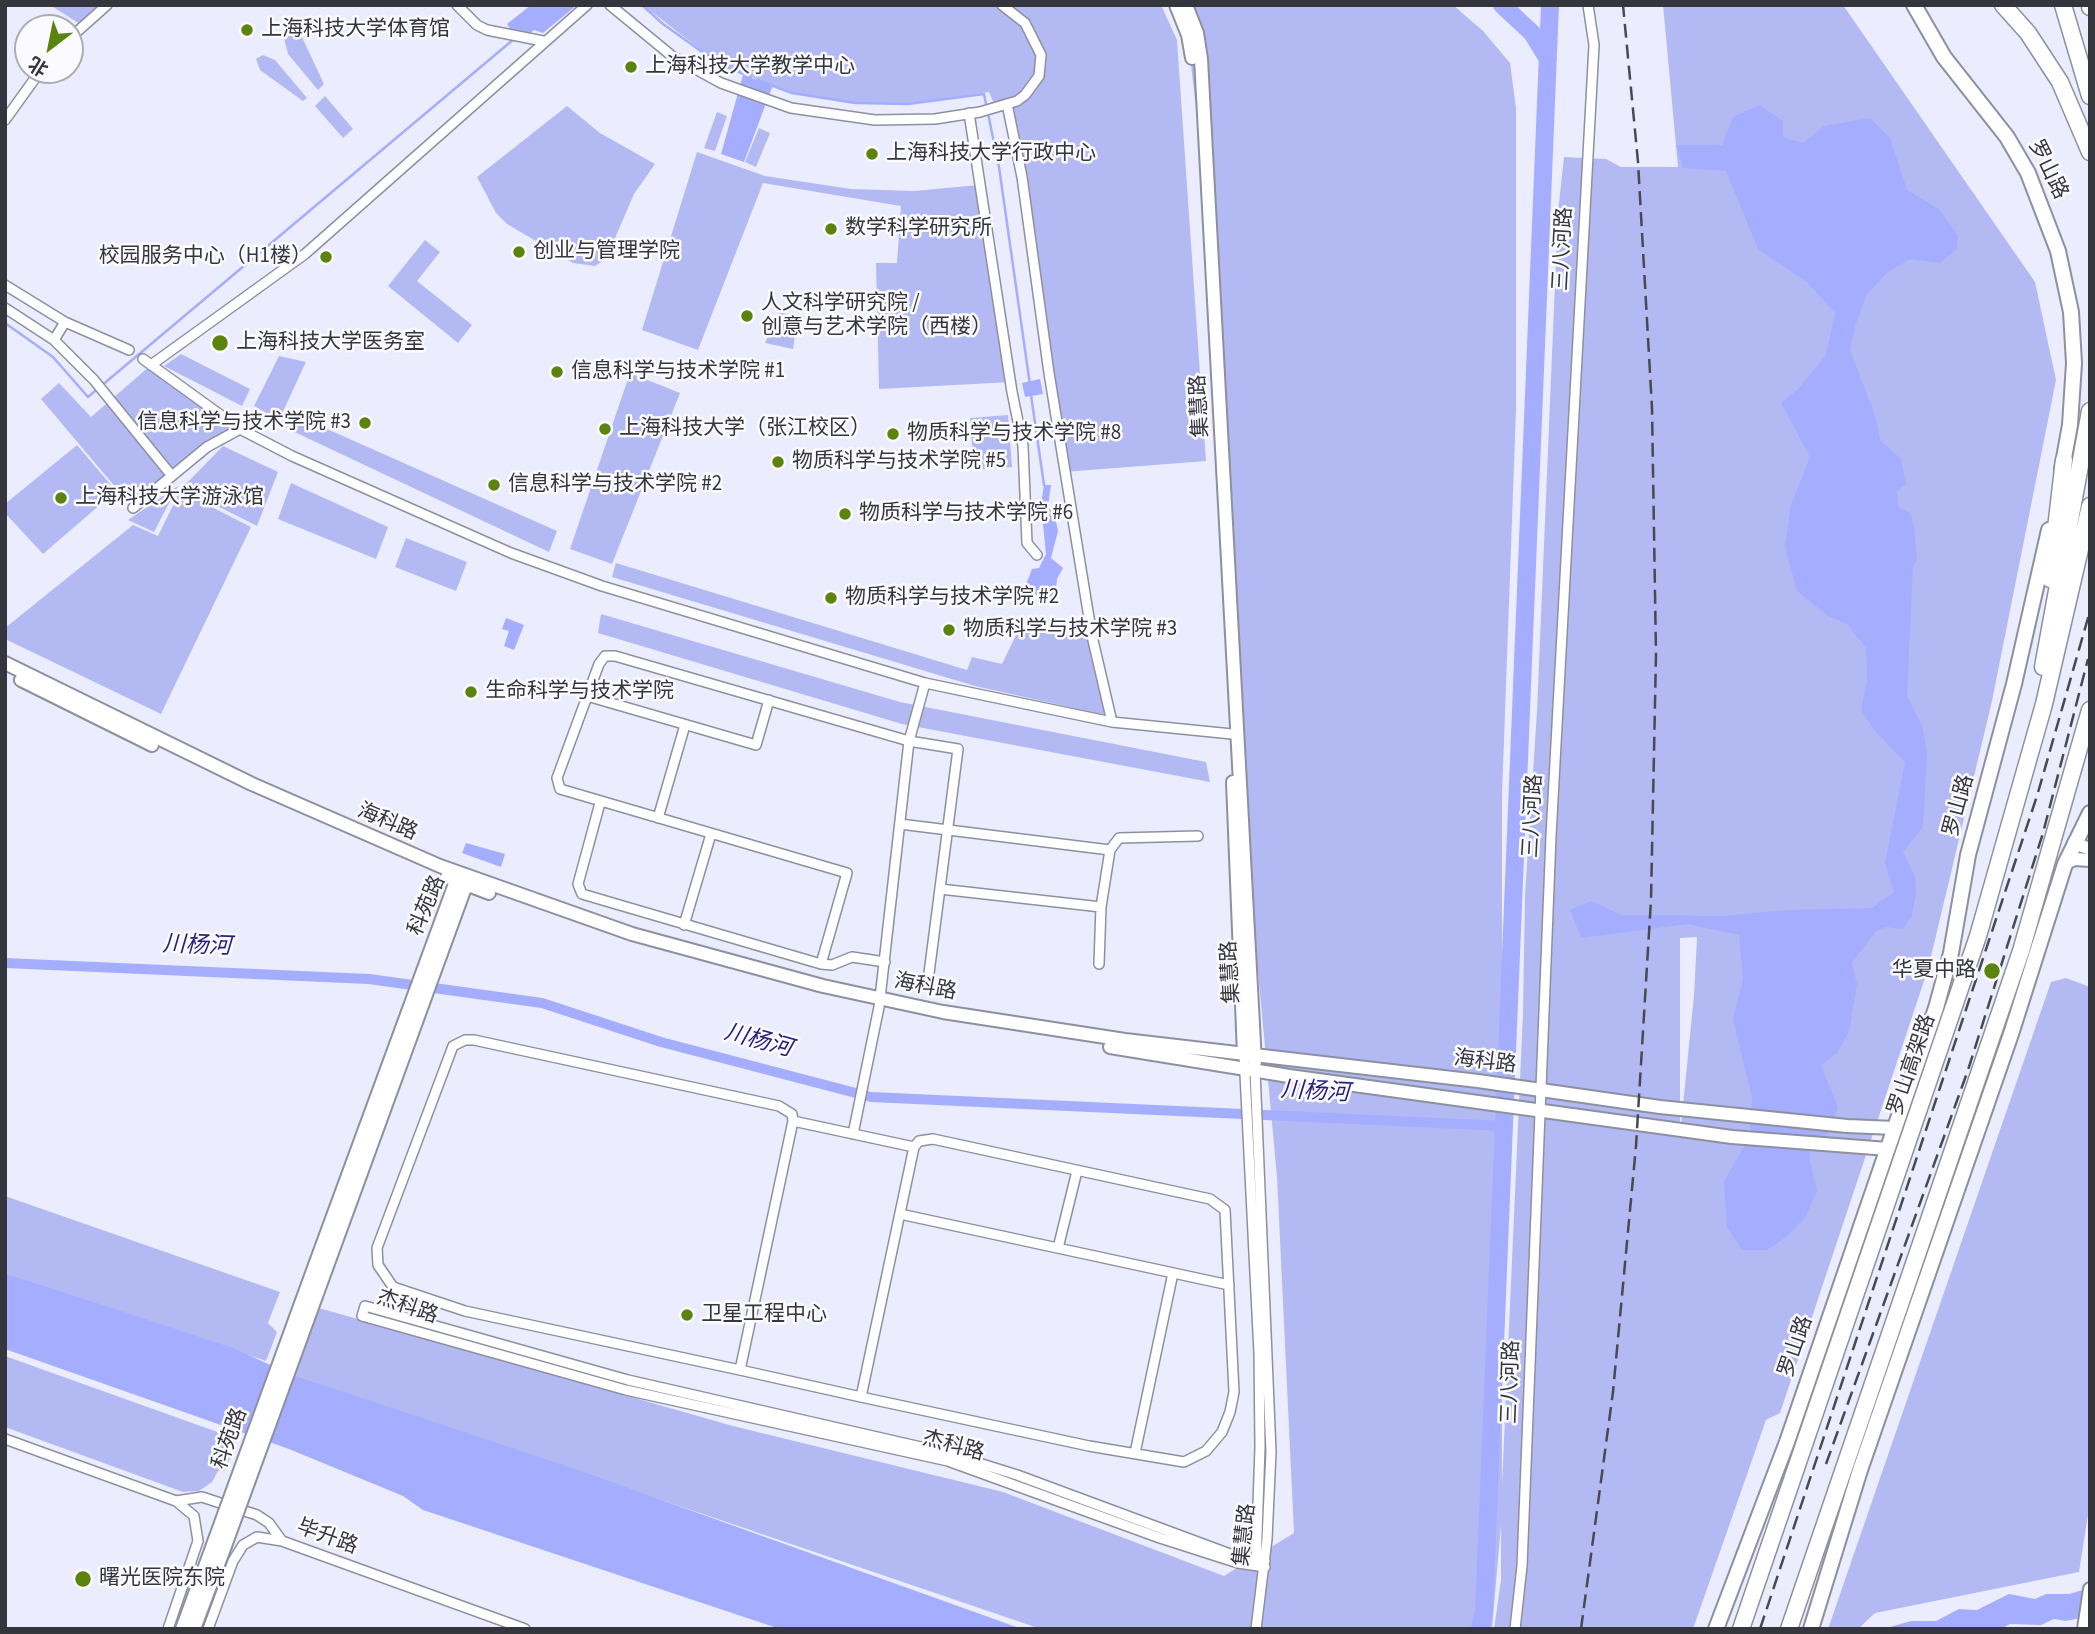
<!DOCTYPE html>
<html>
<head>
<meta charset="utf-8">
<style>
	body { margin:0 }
	#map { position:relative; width:2095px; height:1634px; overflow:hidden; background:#ebedfe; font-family:"Source Sans 3","Noto Sans SC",sans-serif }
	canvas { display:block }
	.frame { position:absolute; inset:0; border:7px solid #35363d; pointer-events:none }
	.north { position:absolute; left:14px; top:14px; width:70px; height:70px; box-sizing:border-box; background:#fbfbff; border:2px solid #acacb1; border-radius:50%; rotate:212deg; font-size:19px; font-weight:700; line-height:28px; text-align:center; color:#35363d }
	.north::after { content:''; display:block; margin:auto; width:24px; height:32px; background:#5a840e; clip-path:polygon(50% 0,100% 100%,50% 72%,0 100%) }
</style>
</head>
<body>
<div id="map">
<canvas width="2095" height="1634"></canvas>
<div class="frame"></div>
<div class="north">北</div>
</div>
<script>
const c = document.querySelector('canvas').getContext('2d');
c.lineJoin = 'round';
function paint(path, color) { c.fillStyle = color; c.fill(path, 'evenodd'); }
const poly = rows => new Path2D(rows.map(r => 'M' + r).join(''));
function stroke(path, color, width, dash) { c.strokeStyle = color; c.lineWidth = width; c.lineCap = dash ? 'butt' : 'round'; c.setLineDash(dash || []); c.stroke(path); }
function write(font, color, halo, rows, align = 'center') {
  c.font = font + ' "Source Sans 3","Noto Sans SC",sans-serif'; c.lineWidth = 5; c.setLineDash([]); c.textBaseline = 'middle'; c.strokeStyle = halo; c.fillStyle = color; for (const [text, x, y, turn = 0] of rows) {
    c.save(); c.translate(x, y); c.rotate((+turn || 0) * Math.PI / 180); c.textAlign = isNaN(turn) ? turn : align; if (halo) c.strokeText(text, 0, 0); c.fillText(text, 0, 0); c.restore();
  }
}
const green = poly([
	[50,5,105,5,83,26],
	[643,5,1161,5,1177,40,1206,461,1064,472,1007,104,996,108,989,92,908,104,857,103,792,93,719,64],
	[1184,5,1453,5,1483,31,1510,63,1516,108,1516,410,1502,795,1502,1485,1523,1013,1525,895,1537,711,1558,212,1564,157,1606,159,1621,167,1678,167,1663,5,1843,5,2035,282,2056,380,1992,701,1928,969,1780,1413,1766,1420,1693,1629,1494,1629,1501,1580,1501,1525,1492,1629,1041,1629,288,1373,312,1306,733,1426,1003,1492,1224,1576,1294,1533,1277,1177,1241,788,1210,229],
	[1697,937,1694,995,1680,1135,1680,938],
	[292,31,301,35,324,84,318,90,288,54,284,38],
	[263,55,275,60,307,98,303,101,260,70,256,59],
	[325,96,353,129,343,138,315,106],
	[567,106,600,133,655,164,634,194,606,259,595,266,573,263,507,224,496,213,477,177],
	[717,112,727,116,715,151,704,148],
	[759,128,770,133,756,167,745,162],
	[697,152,765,176,851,189,914,191,979,185,1011,382,879,389,876,263,897,263,901,206,763,183,698,350,642,330],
	[425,240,440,252,417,281,472,325,458,343,388,286],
	[779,312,798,317,793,349,765,343],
	[181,354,250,389,242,406,164,366],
	[279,356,306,362,279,420,254,406],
	[151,365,240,429,207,447,133,508,41,399,59,383,91,417],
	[630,373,680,393,612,564,570,549],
	[291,413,557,531,549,552,286,428],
	[1008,415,1012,467,974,470,970,418],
	[77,445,116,491,43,554,5,513,5,504],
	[223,446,278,472,257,526,182,488],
	[291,483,388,527,376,559,278,519],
	[178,486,154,532,128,520],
	[180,491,251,527,161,714,5,639,5,628,133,525,158,536],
	[406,538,467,562,456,591,395,567],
	[616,563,967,670,972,657,1002,664,1020,627,1092,636,1105,715,975,686,612,577],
	[601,614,900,702,1206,762,1210,782,902,724,598,633],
	[2066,978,2090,987,2090,1502,2079,1572,1875,1613,1858,1629,1828,1629,2051,982],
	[5,1196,280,1292,268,1323,277,1332,266,1361,5,1273],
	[5,1356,237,1439,225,1471,218,1471,212,1482,199,1491,183,1492,5,1427]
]);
const water = poly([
	[531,5,577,5,543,33,534,30,529,34,510,29,507,24],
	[743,75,773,85,744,162,721,154],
	[1759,105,1783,121,1783,137,1803,143,1824,126,1870,118,1890,138,1907,190,1939,209,1958,235,1957,249,1940,263,1910,259,1887,273,1867,294,1856,323,1850,350,1876,418,1880,440,1901,459,1906,484,1897,491,1898,506,1910,513,1914,527,1917,558,1913,567,1907,696,1922,725,1927,754,1923,827,1903,852,1915,876,1916,893,1912,915,1903,929,1886,927,1876,931,1852,963,1857,984,1849,1032,1837,1053,1821,1065,1838,1107,1829,1133,1810,1144,1810,1162,1817,1190,1806,1216,1786,1237,1767,1250,1742,1250,1727,1227,1724,1182,1750,1135,1752,1098,1733,1019,1743,979,1739,935,1688,924,1581,938,1570,910,1591,901,1622,915,1723,916,1787,910,1872,908,1894,892,1885,863,1905,762,1875,731,1861,710,1867,680,1866,648,1847,624,1828,616,1797,591,1785,547,1791,505,1810,457,1781,403,1799,388,1826,355,1835,313,1807,282,1758,249,1726,171,1683,168,1676,145,1722,145,1733,117],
	[1040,379,1043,394,1025,397,1022,383],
	[1044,485,1051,485,1048,506,1055,517,1058,531,1051,558,1063,568,1057,579,1055,598,1038,597,1026,584,1032,569,1039,568,1046,554,1041,504],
	[506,618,524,625,514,650,504,646,509,631,502,629],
	[466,843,505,854,501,867,462,853],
	[5,1273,233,1348,288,1373,578,1470,1022,1629,780,1629,423,1510,403,1496,289,1449,5,1349],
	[2090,1588,2090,1616,2066,1621,2054,1619,2041,1625,2010,1624,2001,1629,1883,1629,1911,1621,1936,1621,1959,1609,1977,1610,2009,1594,2035,1599,2046,1594,2069,1594]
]);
const stream = poly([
	[642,5,663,24,719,64,751,77],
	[757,80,792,93,855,103,908,104,984,94,999,167,1030,385],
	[5,323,53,357,88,397,514,39],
	[1031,395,1044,485]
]);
const canal = poly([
	[5,963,369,979,542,1003,661,1042,871,1097,1505,1126]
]);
const river = poly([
	[1502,5,1532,33,1548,59],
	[1480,1629,1484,1611,1550,5]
]);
const street = poly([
	[457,5,477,25,487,30,543,41],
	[610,5,672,56,721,83,791,108,875,120,935,119,980,112,1017,101,1025,95,1039,76,1041,55,1025,23,1002,5],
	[70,38,107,5],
	[1007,104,1022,177,1049,373,1092,636,1112,722],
	[969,113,1012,392,1023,446,1027,543,1037,555],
	[5,120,41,70],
	[5,285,65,322],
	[5,308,54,340,65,322,129,350],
	[54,340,94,380,172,476],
	[143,359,240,429,292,456,511,553,602,586,925,683,1112,722,1232,734],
	[151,365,305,254,587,5],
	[133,508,207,447,240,429],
	[587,696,756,745,769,700],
	[600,803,578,884,582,894,821,964,832,965,852,957,885,962],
	[658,818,685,725],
	[900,824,1110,850],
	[940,889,1101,907],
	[684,925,711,834],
	[821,964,847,873,560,789,557,778,599,664,605,656,615,656,909,741,958,749,928,981],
	[1099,964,1101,907,1110,850,1119,838,1198,836],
	[1244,1054,1259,1353,1260,1447,1256,1564],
	[1255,1071,1271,1452,1267,1539,1256,1629],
	[793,1121,914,1147],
	[853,1134,879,1007,909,741,925,683],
	[900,1214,1229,1285],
	[1058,1248,1077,1171],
	[740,1370,793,1121,792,1114,779,1106,474,1040,465,1040,453,1046,377,1248,378,1265,393,1287,465,1311,740,1370,861,1397,1089,1446,1184,1462,1206,1451,1222,1432,1230,1412,1234,1392,1225,1210,1210,1199,933,1139,919,1141,914,1147,861,1397],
	[5,1439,176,1501,194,1516,198,1541,168,1629],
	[1135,1453,1173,1273],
	[176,1501,202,1497,257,1515,269,1523,282,1541,525,1629],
	[1265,1567,1238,1563,1160,1538,948,1461,626,1390,362,1316,365,1306,628,1380,947,1453,1017,1475,1238,1557,1265,1561],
	[208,1629,233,1561,243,1545,257,1537,282,1541],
	[1515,1629,1522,1566,1551,836,1594,45,1588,5]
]);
const secondary = poly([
	[1176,5,1188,35,1192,58],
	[1186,5,1197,33,1201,59,1255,1062],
	[5,663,252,784,440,866,632,934,823,986,943,1012,1125,1040,1478,1081,1660,1107,1847,1126,1895,1128],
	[21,680,152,745],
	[1233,782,1244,1054],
	[2074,843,2090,849],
	[2065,864,2074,859,2090,860],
	[447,877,489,893],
	[1110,1047,1289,1076,1732,1137,1888,1149],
	[315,1265,456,881,461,877],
	[326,1269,466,885,465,878],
	[182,1629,214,1542],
	[194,1629,225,1546],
	[2084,1629,2090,1589]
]);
const primary = poly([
	[1914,5,1944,57,2007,137,2028,173,2058,251,2071,312,2074,363,2070,425,2062,469],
	[1716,1629,1787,1442,1936,1008,1951,953,1968,855,2014,684,2049,530],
	[1811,1629,1860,1470,2011,1034,2065,864,2090,813]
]);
const highway = poly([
	[2003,5,2028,33,2060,82,2090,152],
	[2063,5,2090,96],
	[2090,5,2090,7],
	[2050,579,2064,460],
	[2043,667,2090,411],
	[1741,1629,1978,936,2044,704,2090,506],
	[1789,1629,2021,951,2090,710]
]);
const rail = poly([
	[1826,1464,1968,1070,2043,833,2088,659],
	[1581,1629,1613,1392,1636,1146,1651,900,1656,654,1652,408,1638,162,1623,5],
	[1760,1629,2037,796,2090,611]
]);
const secondaryBridge = poly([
	[214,1542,315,1265],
	[225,1546,326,1269]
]);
const markers = [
	[247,30,7,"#5a840e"],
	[631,67,7,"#5a840e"],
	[872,154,7,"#5a840e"],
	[831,229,7,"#5a840e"],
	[519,252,7,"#5a840e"],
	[326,257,7,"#5a840e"],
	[747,316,7,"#5a840e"],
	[220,343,9,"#5a840e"],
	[557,372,7,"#5a840e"],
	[365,423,7,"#5a840e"],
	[605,429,7,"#5a840e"],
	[893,434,7,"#5a840e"],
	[778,462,7,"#5a840e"],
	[494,485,7,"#5a840e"],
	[61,498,7,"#5a840e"],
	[845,514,7,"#5a840e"],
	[831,598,7,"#5a840e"],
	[949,630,7,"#5a840e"],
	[471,692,7,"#5a840e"],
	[1992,971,9,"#5a840e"],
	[687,1315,7,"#5a840e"],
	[83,1579,9,"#5a840e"]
];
const poiNames = [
	["上海科技大学体育馆",261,30],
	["上海科技大学教学中心",645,67],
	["上海科技大学行政中心",886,154],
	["数学科学研究所",845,229],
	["创业与管理学院",533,252],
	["校园服务中心（H1楼）",312,257,"right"],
	["人文科学研究院 /",761,304],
	["创意与艺术学院（西楼）",761,328],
	["上海科技大学医务室",236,343],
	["信息科学与技术学院 #1",571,372],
	["信息科学与技术学院 #3",351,423,"right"],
	["上海科技大学（张江校区）",619,429],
	["物质科学与技术学院 #8",907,434],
	["物质科学与技术学院 #5",792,462],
	["信息科学与技术学院 #2",508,485],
	["上海科技大学游泳馆",75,498],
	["物质科学与技术学院 #6",859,514],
	["物质科学与技术学院 #2",845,598],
	["物质科学与技术学院 #3",963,630],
	["生命科学与技术学院",485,692],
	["华夏中路",1976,971,"right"],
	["卫星工程中心",701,1315],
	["曙光医院东院",99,1579]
];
const streetNames = [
	["罗山路",2047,170,64],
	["三八河路",1564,249,-87],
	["集慧路",1201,406,-93],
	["罗山路",1960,806,-75],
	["三八河路",1534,816,-87],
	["海科路",387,823,23],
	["科苑路",428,906,-67],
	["集慧路",1232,972,-93],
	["海科路",925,988,11],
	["海科路",1485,1063,7],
	["罗山高架路",1913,1065,-71],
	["杰科路",407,1308,19],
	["罗山路",1797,1347,-71],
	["三八河路",1512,1382,-88],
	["科苑路",231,1439,-70],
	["杰科路",953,1447,15],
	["集慧路",1246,1535,-84],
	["毕升路",327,1538,20]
];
const waterNames = [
	["川杨河",197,947,2],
	["川杨河",758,1042,15],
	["川杨河",1315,1093,3]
];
paint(green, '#b3baf3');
paint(water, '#a5adff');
stroke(stream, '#a5adff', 2.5);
stroke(canal, '#a5adff', 10);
stroke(river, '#a5adff', 18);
stroke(street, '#8d909f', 12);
stroke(secondary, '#8d909f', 16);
stroke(primary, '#8d909f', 18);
stroke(highway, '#8d909f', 19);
stroke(street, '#fff', 9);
stroke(secondary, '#fff', 12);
stroke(primary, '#fff', 14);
stroke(highway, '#fff', 16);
stroke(rail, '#484951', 2.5, [14, 7]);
stroke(secondaryBridge, '#8d909f', 16, []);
stroke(secondaryBridge, '#fff', 12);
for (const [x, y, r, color] of markers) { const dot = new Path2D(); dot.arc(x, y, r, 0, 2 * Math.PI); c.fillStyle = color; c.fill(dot); stroke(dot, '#fbfbff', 2.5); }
write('21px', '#35363d', '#fbfbff', poiNames, 'left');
write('21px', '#35363d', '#fbfbff', streetNames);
write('italic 23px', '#281e79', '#fbfbff', waterNames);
</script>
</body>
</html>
